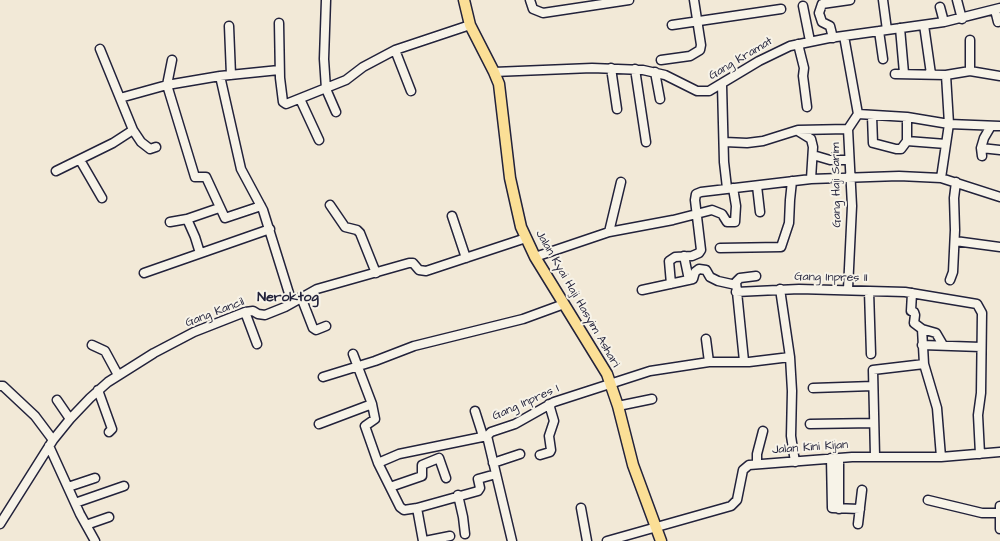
<!DOCTYPE html>
<html>
<head>
<meta charset="utf-8">
<style>
	body { margin:0 }
	canvas { display:block; background:#f2e9d7 }
</style>
</head>
<body>
<canvas width="1000" height="541"></canvas>
<script>
const c = document.querySelector('canvas').getContext('2d');
c.lineJoin = 'round';
const poly = rows => new Path2D(rows.map(r => 'M' + r).join(''));
function stroke(path, color, width, dash) { c.strokeStyle = color; c.lineWidth = width; c.lineCap = dash ? 'butt' : 'round'; c.setLineDash(dash || []); c.stroke(path); }
function write(font, color, halo, rows, align = 'center') {
  c.font = font + ' "Architects Daughter",sans-serif'; c.lineWidth = 4; c.setLineDash([]); c.textBaseline = 'middle'; c.strokeStyle = halo; c.fillStyle = color; for (const [text, x, y, turn = 0] of rows) {
    c.save(); c.translate(x, y); c.rotate((+turn || 0) * Math.PI / 180); c.textAlign = isNaN(turn) ? turn : align; if (halo) c.strokeText(text, 0, 0); c.fillText(text, 0, 0); c.restore();
  }
}
const minor = poly([
	[326,0,324,59,326,89,336,112],
	[530,0,533,9,543,13,629,0],
	[883,0,887,30],
	[957,0,962,19],
	[803,6,810,41],
	[940,7,944,22],
	[995,10,998,22],
	[279,23,280,78,283,102,286,104,346,80,363,67,395,50,470,25],
	[672,25,781,9],
	[924,25,931,74],
	[229,26,231,75],
	[900,28,904,73],
	[879,31,883,59],
	[844,36,858,114,848,129,852,206,848,289],
	[833,38,830,26,822,22,819,13,822,4,850,0],
	[798,44,804,68,803,76,807,107],
	[100,49,133,130,141,142,150,149,156,147],
	[395,50,411,91],
	[172,60,167,85,195,177,206,177,225,218,261,206],
	[661,60,690,56,700,50,701,45,694,0],
	[611,68,617,109],
	[635,69,646,142],
	[970,71,970,40],
	[494,72,592,68,643,70,665,75,697,91,709,91,759,61,790,46,829,38,944,22,1000,8],
	[655,72,660,99],
	[895,74,946,75,970,71,1000,76],
	[220,76,241,169,263,210,292,303],
	[722,85,724,162,727,188],
	[120,98,167,85,220,76,279,70],
	[300,99,319,140],
	[858,114,907,117,949,124,1000,126],
	[872,116,873,143,896,149,901,149,907,141,907,117],
	[798,131,811,139,813,147,811,179],
	[907,141,946,144],
	[725,142,747,143,763,141,798,130,848,129],
	[981,148,1000,150],
	[813,155,830,160,849,160],
	[982,156,981,148,984,138,991,126],
	[80,160,102,198],
	[56,171,113,143,133,130],
	[941,178,949,124,946,75],
	[757,186,760,212],
	[330,205,345,227,357,230,360,233,376,273],
	[452,216,466,258],
	[187,219,195,237,200,253],
	[170,222,187,219,219,208],
	[609,232,621,182],
	[955,241,1000,247],
	[720,248,781,247,789,223,790,200,792,181],
	[684,256,689,280],
	[535,257,609,232,673,220,712,210,722,214,727,222,735,222,736,206,733,188],
	[144,273,270,229],
	[950,280,953,272,955,230,954,198,956,182],
	[671,284,669,261,675,257,692,256,699,253,701,250,695,200,696,194,701,192,811,179,899,176,941,178,1000,197],
	[780,289,790,357,792,391,791,436,795,462],
	[642,290,693,279,695,272,699,269,706,270,710,277,718,281,736,285],
	[869,291,871,354],
	[736,292,799,289,905,292,977,304,982,313,981,393,978,415,980,454],
	[912,293,911,311,914,312,915,315,914,323,922,329,936,333,943,345],
	[301,297,313,328,316,330,326,326],
	[245,312,257,344],
	[922,329,924,364,937,408,941,457],
	[706,339,709,362],
	[92,345,105,351,118,375],
	[922,345,981,347],
	[353,354,372,404,375,419,365,426,378,463,400,507,404,510,417,508,478,491,480,488,478,479,496,474],
	[744,361,736,282,740,278,756,276],
	[323,377,375,361,414,346,523,319,564,304],
	[0,386,3,386,35,416,53,440],
	[813,388,873,386],
	[98,390,112,429,109,432],
	[57,400,70,419],
	[618,406,652,399],
	[475,411,483,436],
	[319,424,372,404],
	[810,424,874,423],
	[487,436,512,541],
	[49,446,80,514,95,541],
	[540,455,550,452,551,450,549,436,554,421,549,404],
	[875,456,873,370,924,364],
	[831,458,832,508,860,509],
	[378,463,399,454,487,436,491,432,515,424,554,402,650,371,709,362,749,362,790,357],
	[493,463,520,454],
	[757,463,757,454,763,431],
	[68,487,95,478],
	[390,487,422,476,422,465,439,458,446,478],
	[458,495,463,517,465,534],
	[928,500,982,513,999,513],
	[75,503,124,486],
	[1000,506,1000,529],
	[417,508,423,541],
	[581,508,587,541],
	[839,509,839,458],
	[0,524,53,440,70,419,90,398,108,382,154,353,194,332,245,312,253,311,258,314,265,315,285,307,317,289,409,263,413,263,419,270,426,271,526,238],
	[858,524,862,490],
	[86,525,109,517],
	[425,541,450,536],
	[607,541,731,506,737,500,743,470,749,465,852,457,941,457,1000,452]
]);
const major = poly([
	[464,0,470,25,494,72,499,84,510,178,521,227,535,257,607,374,618,406,633,465,661,541]
]);
const streetNames = [
	["Gang Kramat",741,59,-31],
	["Gang Haji Sarim",837,185,-91],
	["Gang Inpres II",831,278,1],
	["Jalan Kyai Haji Hasyim Ashari",577,299,60],
	["Gang Kancil",215,313,-21],
	["Gang Inpres I",526,403,-24],
	["Jalan Kini Kijan",810,448,-4]
];
const quarterNames = [
	["Neroktog",288,298]
];
stroke(minor, '#22223b', 11);
stroke(major, '#22223b', 13);
stroke(minor, '#f7f3e8', 8);
stroke(major, '#fbdf96', 10);
write('12px', '#22223b', '#f7f3e8', streetNames);
write('bold 14px', '#22223b', '#f7f3e8', quarterNames);
</script>
</body>
</html>
